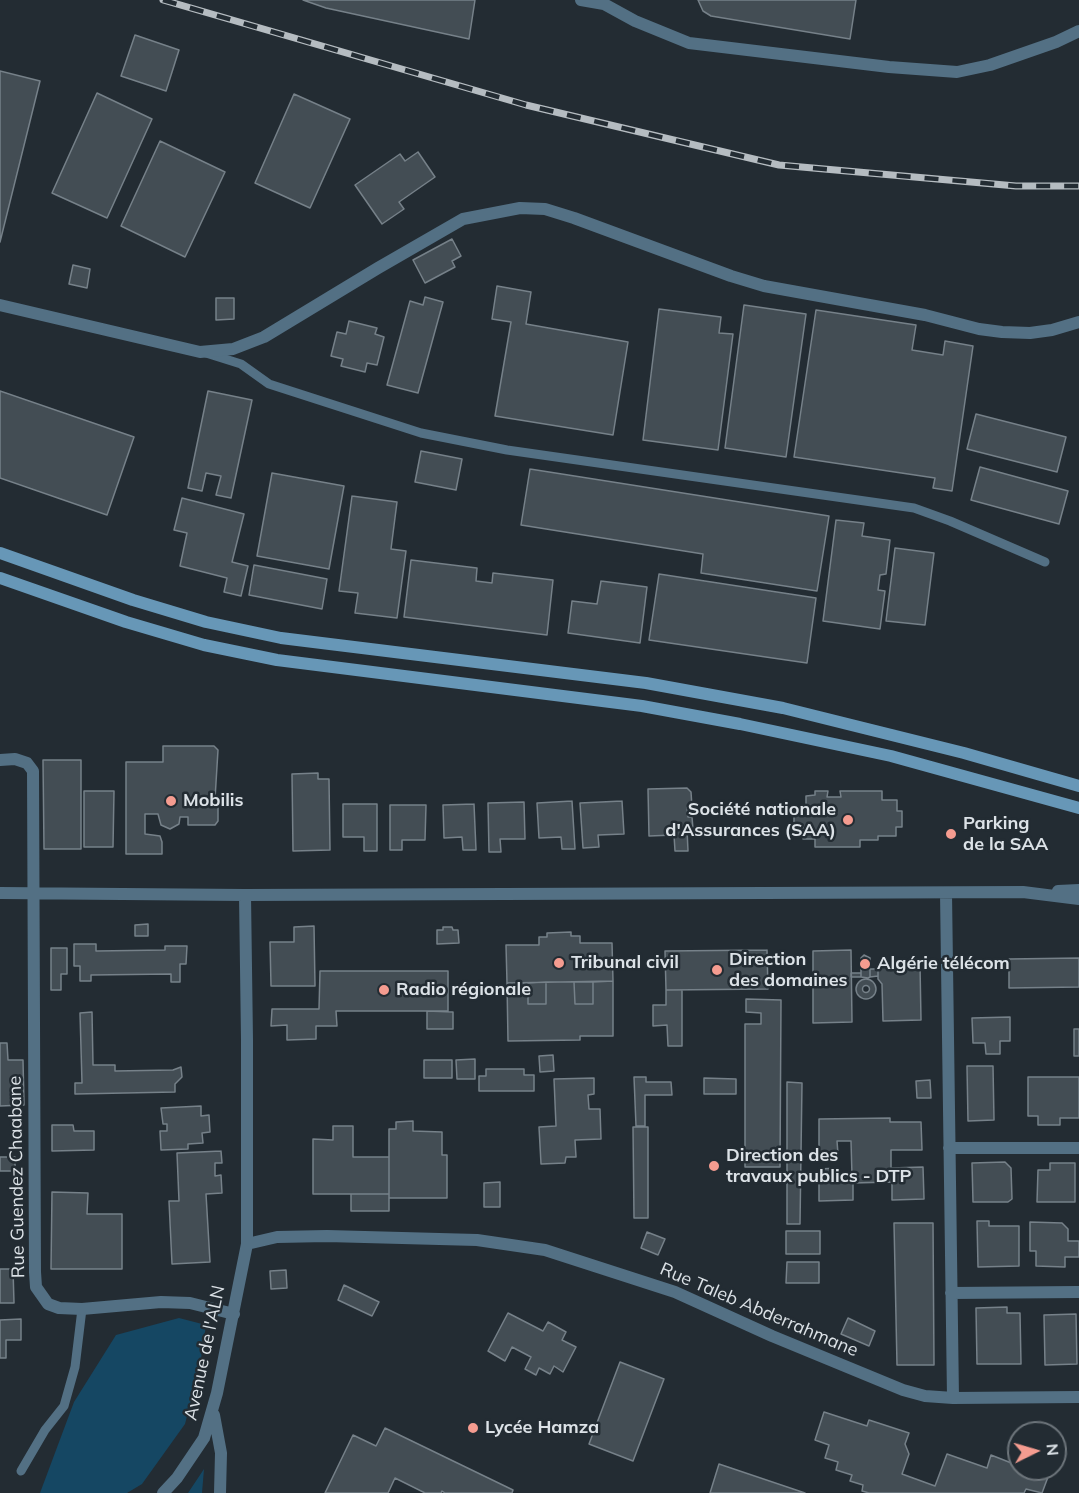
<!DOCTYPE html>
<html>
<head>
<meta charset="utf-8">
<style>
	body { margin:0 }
	#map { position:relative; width:1079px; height:1493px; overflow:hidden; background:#232c33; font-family:Mulish,sans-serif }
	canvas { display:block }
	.north { position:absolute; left:1007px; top:1421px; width:60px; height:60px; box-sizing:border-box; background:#232c33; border:2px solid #6d757b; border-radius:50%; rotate:85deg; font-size:16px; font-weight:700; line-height:24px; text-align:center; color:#dce2e7 }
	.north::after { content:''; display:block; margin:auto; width:21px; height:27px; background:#f59c90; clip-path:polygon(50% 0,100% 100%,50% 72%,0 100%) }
</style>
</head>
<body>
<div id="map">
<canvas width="1079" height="1493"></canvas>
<div class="north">N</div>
</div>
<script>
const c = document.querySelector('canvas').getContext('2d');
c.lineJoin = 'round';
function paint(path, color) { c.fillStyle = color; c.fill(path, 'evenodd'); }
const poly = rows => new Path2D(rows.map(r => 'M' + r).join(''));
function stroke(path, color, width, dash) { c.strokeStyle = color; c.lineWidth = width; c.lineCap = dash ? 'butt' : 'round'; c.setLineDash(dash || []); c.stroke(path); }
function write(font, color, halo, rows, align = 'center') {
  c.font = font + ' Mulish,sans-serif'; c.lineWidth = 5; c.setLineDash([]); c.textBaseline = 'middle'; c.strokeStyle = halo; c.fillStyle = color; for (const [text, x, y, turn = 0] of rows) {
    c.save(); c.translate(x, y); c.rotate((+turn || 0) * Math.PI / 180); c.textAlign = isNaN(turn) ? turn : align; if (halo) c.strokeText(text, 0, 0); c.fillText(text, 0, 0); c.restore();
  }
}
const green = poly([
	[179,1318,206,1325,200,1365,185,1424,142,1484,127,1493,40,1493,74,1402,116,1335],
	[204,1469,202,1493,188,1493]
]);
const building = poly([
	[303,0,475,0,469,39,326,8,303,0],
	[698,0,856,0,850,39,711,16,703,11,698,0],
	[135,35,179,50,166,91,121,76,135,35],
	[0,71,40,81,0,242,0,71],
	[97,93,152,119,107,218,52,193,97,93],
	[294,94,350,119,310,208,255,183,294,94],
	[160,141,225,172,185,257,121,226,160,141],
	[418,152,435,177,399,202,404,209,382,224,355,185,400,154,405,161,418,152],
	[452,239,461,256,452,261,455,267,425,283,413,260,452,239],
	[73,265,90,269,87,288,69,284,73,265],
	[497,286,531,292,526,324,628,342,613,435,495,416,511,322,492,319,497,286],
	[425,297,443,302,418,393,387,385,410,301,423,305,425,297],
	[216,298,234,298,234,319,216,320,216,298],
	[744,305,806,314,786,457,725,448,744,305],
	[659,309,721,317,719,333,733,334,718,450,643,440,659,309],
	[816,310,916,325,912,350,943,355,945,341,973,346,952,491,933,488,935,478,794,457,816,310],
	[349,321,377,328,375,334,384,337,377,365,367,363,365,372,341,366,343,359,331,356,337,332,346,334,349,321],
	[0,391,134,437,107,515,0,478,0,391],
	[208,391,252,400,231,498,216,495,221,476,206,473,202,491,188,488,208,391],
	[976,414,1066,437,1057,472,967,449,976,414],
	[421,451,462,459,456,490,415,482,421,451],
	[980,467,1068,491,1059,524,971,500,980,467],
	[530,469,829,516,817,591,701,573,703,554,521,525,530,469],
	[272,473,344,486,329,569,257,556,272,473],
	[352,496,397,502,391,549,406,551,397,618,355,613,358,593,339,591,352,496],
	[182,498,244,514,232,562,248,566,241,596,224,592,227,578,180,566,187,533,174,530,182,498],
	[836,520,864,523,862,536,890,540,886,574,880,575,878,590,885,591,880,629,823,621,836,520],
	[895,548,934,553,925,625,886,621,895,548],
	[411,560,477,568,476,581,492,583,493,573,553,580,547,635,404,617,411,560],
	[254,565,327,579,322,609,249,595,254,565],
	[659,574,816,598,807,663,649,640,659,574],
	[601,581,647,587,640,643,568,633,572,601,597,604,601,581],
	[163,746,214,746,218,750,215,799,218,802,218,821,215,825,188,825,188,817,180,817,179,824,170,829,161,825,158,814,145,814,145,834,160,836,162,842,162,854,126,854,126,762,163,762,163,746],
	[43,760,81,760,81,849,44,849,43,760],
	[318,773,318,779,329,779,330,850,293,851,292,774,318,773],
	[687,788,691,792,692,807,687,807,688,817,692,817,693,829,687,829,688,851,675,851,674,835,649,836,648,789,687,788],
	[84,791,114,791,113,847,84,847,84,791],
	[815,791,828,791,827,797,841,797,840,791,882,791,882,800,897,800,897,811,902,811,902,827,896,827,896,836,878,836,878,840,860,840,860,847,815,847,815,839,803,839,803,827,794,827,794,813,806,813,806,796,815,795,815,791],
	[572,801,575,849,562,849,561,837,539,838,537,803,572,801],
	[622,801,624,834,598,835,599,847,583,848,580,803,622,801],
	[524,802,525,839,500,839,501,852,489,852,488,803,524,802],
	[343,804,377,804,377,851,364,851,364,837,343,837,343,804],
	[474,804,476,850,463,850,462,837,444,838,443,805,474,804],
	[390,805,426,805,425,840,402,840,402,850,390,850,390,805],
	[148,924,148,936,135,936,135,925,148,924],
	[314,926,315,986,271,986,270,942,294,942,294,927,314,926],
	[443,927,452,927,453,930,458,930,459,943,437,944,437,930,443,930,443,927],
	[571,932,571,936,580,936,580,943,612,943,613,981,507,983,506,945,539,945,539,937,547,937,547,933,571,932],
	[74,944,96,944,96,951,165,950,165,946,187,946,186,964,180,964,180,982,171,982,171,974,91,975,91,981,80,981,80,966,74,966,74,944],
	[51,948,67,948,67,974,61,974,61,990,51,990,51,948],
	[767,950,768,989,666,990,665,951,767,950],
	[851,950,852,1022,813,1023,813,951,851,950],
	[864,955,870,958,870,977,868,978,861,977,861,958,864,955],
	[1079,958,1079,987,1009,988,1009,959,1079,958],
	[920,965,921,1020,883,1021,882,984,878,979,878,966,920,965],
	[870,969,878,969,878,976,870,977,870,969],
	[320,971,448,971,448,1011,336,1011,337,1026,316,1026,316,1039,287,1040,287,1025,271,1026,272,1009,319,1009,320,971],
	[851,973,861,973,861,977,851,977,851,973],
	'856 989a10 10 0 1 1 20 0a10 10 0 1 1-20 0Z',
	[613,981,613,1036,580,1036,580,1040,508,1041,507,983,528,983,528,1004,546,1004,546,982,574,982,575,1004,593,1004,593,982,613,981],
	[546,982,546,1004,528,1004,528,983,546,982],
	[574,982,593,982,593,1004,575,1004,574,982],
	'862.5 989a3.5 3.5 0 1 1 7 0a3.5 3.5 0 1 1-7 0Z',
	[666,990,682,990,682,1046,668,1046,667,1025,653,1026,653,1005,666,1005,666,990],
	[746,999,781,1000,780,1167,745,1167,745,1024,761,1024,761,1013,746,1012,746,999],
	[427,1011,453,1012,453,1029,427,1029,427,1011],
	[92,1012,93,1065,115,1065,115,1071,173,1070,181,1067,182,1077,175,1084,175,1092,75,1094,75,1083,82,1083,80,1013,92,1012],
	[1010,1017,1010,1041,1000,1041,1000,1054,986,1054,985,1043,973,1043,972,1018,1010,1017],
	[1074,1029,1079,1029,1079,1056,1074,1056,1074,1029],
	[0,1043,7,1043,8,1060,23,1060,24,1105,0,1106,0,1043],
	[553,1055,554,1071,540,1072,539,1056,553,1055],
	[475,1059,475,1079,457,1079,456,1060,475,1059],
	[424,1060,452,1060,452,1078,424,1078,424,1060],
	[967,1066,993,1066,994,1120,968,1121,967,1066],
	[486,1069,524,1069,524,1075,534,1075,534,1091,479,1091,479,1076,486,1076,486,1069],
	[634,1077,646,1077,646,1082,671,1082,672,1095,645,1095,645,1126,636,1126,634,1077],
	[1028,1077,1079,1077,1079,1118,1060,1118,1060,1125,1038,1125,1038,1116,1028,1116,1028,1077],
	[594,1078,594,1094,588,1095,589,1109,600,1109,601,1139,575,1140,576,1157,566,1157,565,1163,541,1164,539,1127,556,1126,554,1079,594,1078],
	[704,1078,736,1079,736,1094,704,1094,704,1078],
	[930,1080,931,1098,917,1098,916,1081,930,1080],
	[787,1082,802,1083,800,1224,787,1224,787,1082],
	[201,1106,201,1116,209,1115,210,1132,202,1133,203,1143,188,1144,188,1149,161,1150,160,1131,167,1131,167,1124,163,1124,161,1108,201,1106],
	[890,1118,890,1122,921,1122,922,1150,891,1150,891,1168,923,1167,924,1199,892,1200,892,1182,853,1183,853,1200,819,1201,819,1169,839,1168,839,1176,852,1176,851,1141,837,1141,838,1154,819,1155,819,1119,890,1118],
	[413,1121,413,1131,442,1132,442,1155,447,1155,447,1198,389,1198,389,1129,396,1129,396,1122,413,1121],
	[52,1125,73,1125,74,1131,94,1131,94,1150,52,1151,52,1125],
	[333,1126,353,1126,353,1157,389,1157,389,1194,313,1194,313,1139,333,1140,333,1126],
	[633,1127,648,1127,648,1218,634,1218,633,1127],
	[221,1151,222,1163,215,1163,215,1176,221,1175,222,1193,206,1194,210,1262,172,1264,169,1201,179,1201,177,1153,221,1151],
	[0,1157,15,1157,15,1171,0,1171,0,1157],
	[1005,1162,1011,1168,1012,1199,1008,1202,973,1202,972,1163,1005,1162],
	[1050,1163,1075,1163,1075,1202,1037,1202,1038,1170,1050,1170,1050,1163],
	[500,1182,500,1207,484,1207,484,1183,500,1182],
	[52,1192,88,1193,87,1214,122,1214,122,1269,51,1269,52,1192],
	[351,1194,389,1194,389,1211,351,1211,351,1194],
	[977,1221,989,1221,989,1226,1019,1226,1019,1266,978,1267,977,1221],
	[1030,1222,1062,1223,1068,1229,1068,1241,1079,1241,1079,1257,1065,1257,1065,1267,1036,1266,1036,1251,1030,1251,1030,1222],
	[894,1223,933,1223,934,1365,897,1365,894,1223],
	[786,1231,820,1231,820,1254,786,1254,786,1231],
	[647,1232,665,1239,658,1255,641,1248,647,1232],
	[787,1262,819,1262,819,1283,786,1283,787,1262],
	[0,1269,13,1269,14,1303,0,1303,0,1269],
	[286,1270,287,1288,271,1289,270,1271,286,1270],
	[344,1285,379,1302,372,1316,338,1300,344,1285],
	[1007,1307,1007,1313,1020,1313,1021,1364,977,1364,976,1308,1007,1307],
	[508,1313,543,1331,548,1322,566,1332,562,1340,576,1347,563,1372,554,1366,550,1374,539,1368,536,1375,525,1369,531,1357,512,1347,505,1361,488,1351,508,1313],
	[1076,1314,1077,1364,1045,1365,1044,1315,1076,1314],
	[848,1318,875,1331,869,1346,841,1334,848,1318],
	[21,1319,21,1340,6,1340,6,1358,0,1358,0,1320,21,1319],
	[620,1362,664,1379,633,1461,589,1444,620,1362],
	[824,1412,867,1426,869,1420,909,1433,905,1444,909,1454,902,1474,935,1486,947,1454,987,1468,991,1455,1019,1466,1019,1469,1051,1469,1042,1493,1026,1489,1024,1493,869,1493,862,1491,863,1485,850,1481,852,1475,836,1470,838,1462,825,1458,829,1445,815,1440,824,1412],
	[385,1428,513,1490,512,1493,445,1493,442,1491,441,1493,425,1493,395,1478,388,1493,325,1493,353,1435,376,1446,385,1428],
	[719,1464,805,1493,710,1493,719,1464]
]);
const lane = poly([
	[206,353,241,364,269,384,421,433,507,450,914,508,950,521,1045,562],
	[21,1471,45,1430,64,1406,75,1367,82,1309]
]);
const street = poly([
	[581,0,604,4,635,21,689,43,889,67,957,72,990,65,1056,42,1079,31],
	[0,305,200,352,233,349,264,337,378,268,463,219,520,208,545,209,574,218,731,276,764,286,925,315,979,329,1002,332,1030,333,1052,330,1079,322],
	[0,760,15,759,27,763,33,771,35,1272,36,1287,48,1304,59,1308,82,1309,161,1302,190,1303,234,1314],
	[1058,891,1079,890],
	[0,893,245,895,1023,892,1079,899],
	[946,893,953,1398],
	[949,1148,1079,1148],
	[247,1244,277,1237,327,1236,477,1240,545,1250,675,1292,772,1336,903,1390,925,1396,953,1398,1079,1397],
	[951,1293,1079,1292],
	[214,1415,221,1453,220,1493],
	[163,1493,177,1478,204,1438,217,1393,247,1244,247,1040,245,895]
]);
const secondary = poly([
	[0,553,133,600,206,622,281,638,646,683,783,708,964,753,1079,786],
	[0,578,126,622,204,645,277,660,642,706,740,724,891,756,1079,808]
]);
const rail = poly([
	[163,0,526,105,779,165,1016,186,1079,186]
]);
const markers = [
	[171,801,6,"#f59c90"],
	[848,820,6,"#f59c90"],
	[951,834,6,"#f59c90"],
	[559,963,6,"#f59c90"],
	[865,964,6,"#f59c90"],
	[717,970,6,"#f59c90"],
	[384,990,6,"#f59c90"],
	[714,1166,6,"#f59c90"],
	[473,1428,6,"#f59c90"]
];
const poiNames = [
	["Mobilis",183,801],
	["Société nationale",836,810,"right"],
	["d'Assurances (SAA)",836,831,"right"],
	["Parking",963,824],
	["de la SAA",963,845],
	["Direction",729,960],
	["des domaines",729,981],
	["Tribunal civil",571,963],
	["Algérie télécom",877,964],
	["Radio régionale",396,990],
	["Direction des",726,1156],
	["travaux publics - DTP",726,1177],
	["Lycée Hamza",485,1428]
];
const streetNames = [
	["Rue Guendez Chaabane",17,1177,-91],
	["Rue Taleb Abderrahmane",759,1310,23],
	["Avenue de l'ALN",205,1353,-78]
];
paint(green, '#154763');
paint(building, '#434d54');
stroke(building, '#768189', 1.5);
stroke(lane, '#537084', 9);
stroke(street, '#537084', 12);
stroke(secondary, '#6797b7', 12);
stroke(rail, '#b5bcc1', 7);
stroke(rail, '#232c33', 4.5, [14]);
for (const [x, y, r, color] of markers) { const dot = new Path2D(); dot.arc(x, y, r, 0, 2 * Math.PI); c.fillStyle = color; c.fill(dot); stroke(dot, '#232c33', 2); }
write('bold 18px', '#dce2e7', '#232c33', poiNames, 'left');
write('18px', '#dce2e7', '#232c33', streetNames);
</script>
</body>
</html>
